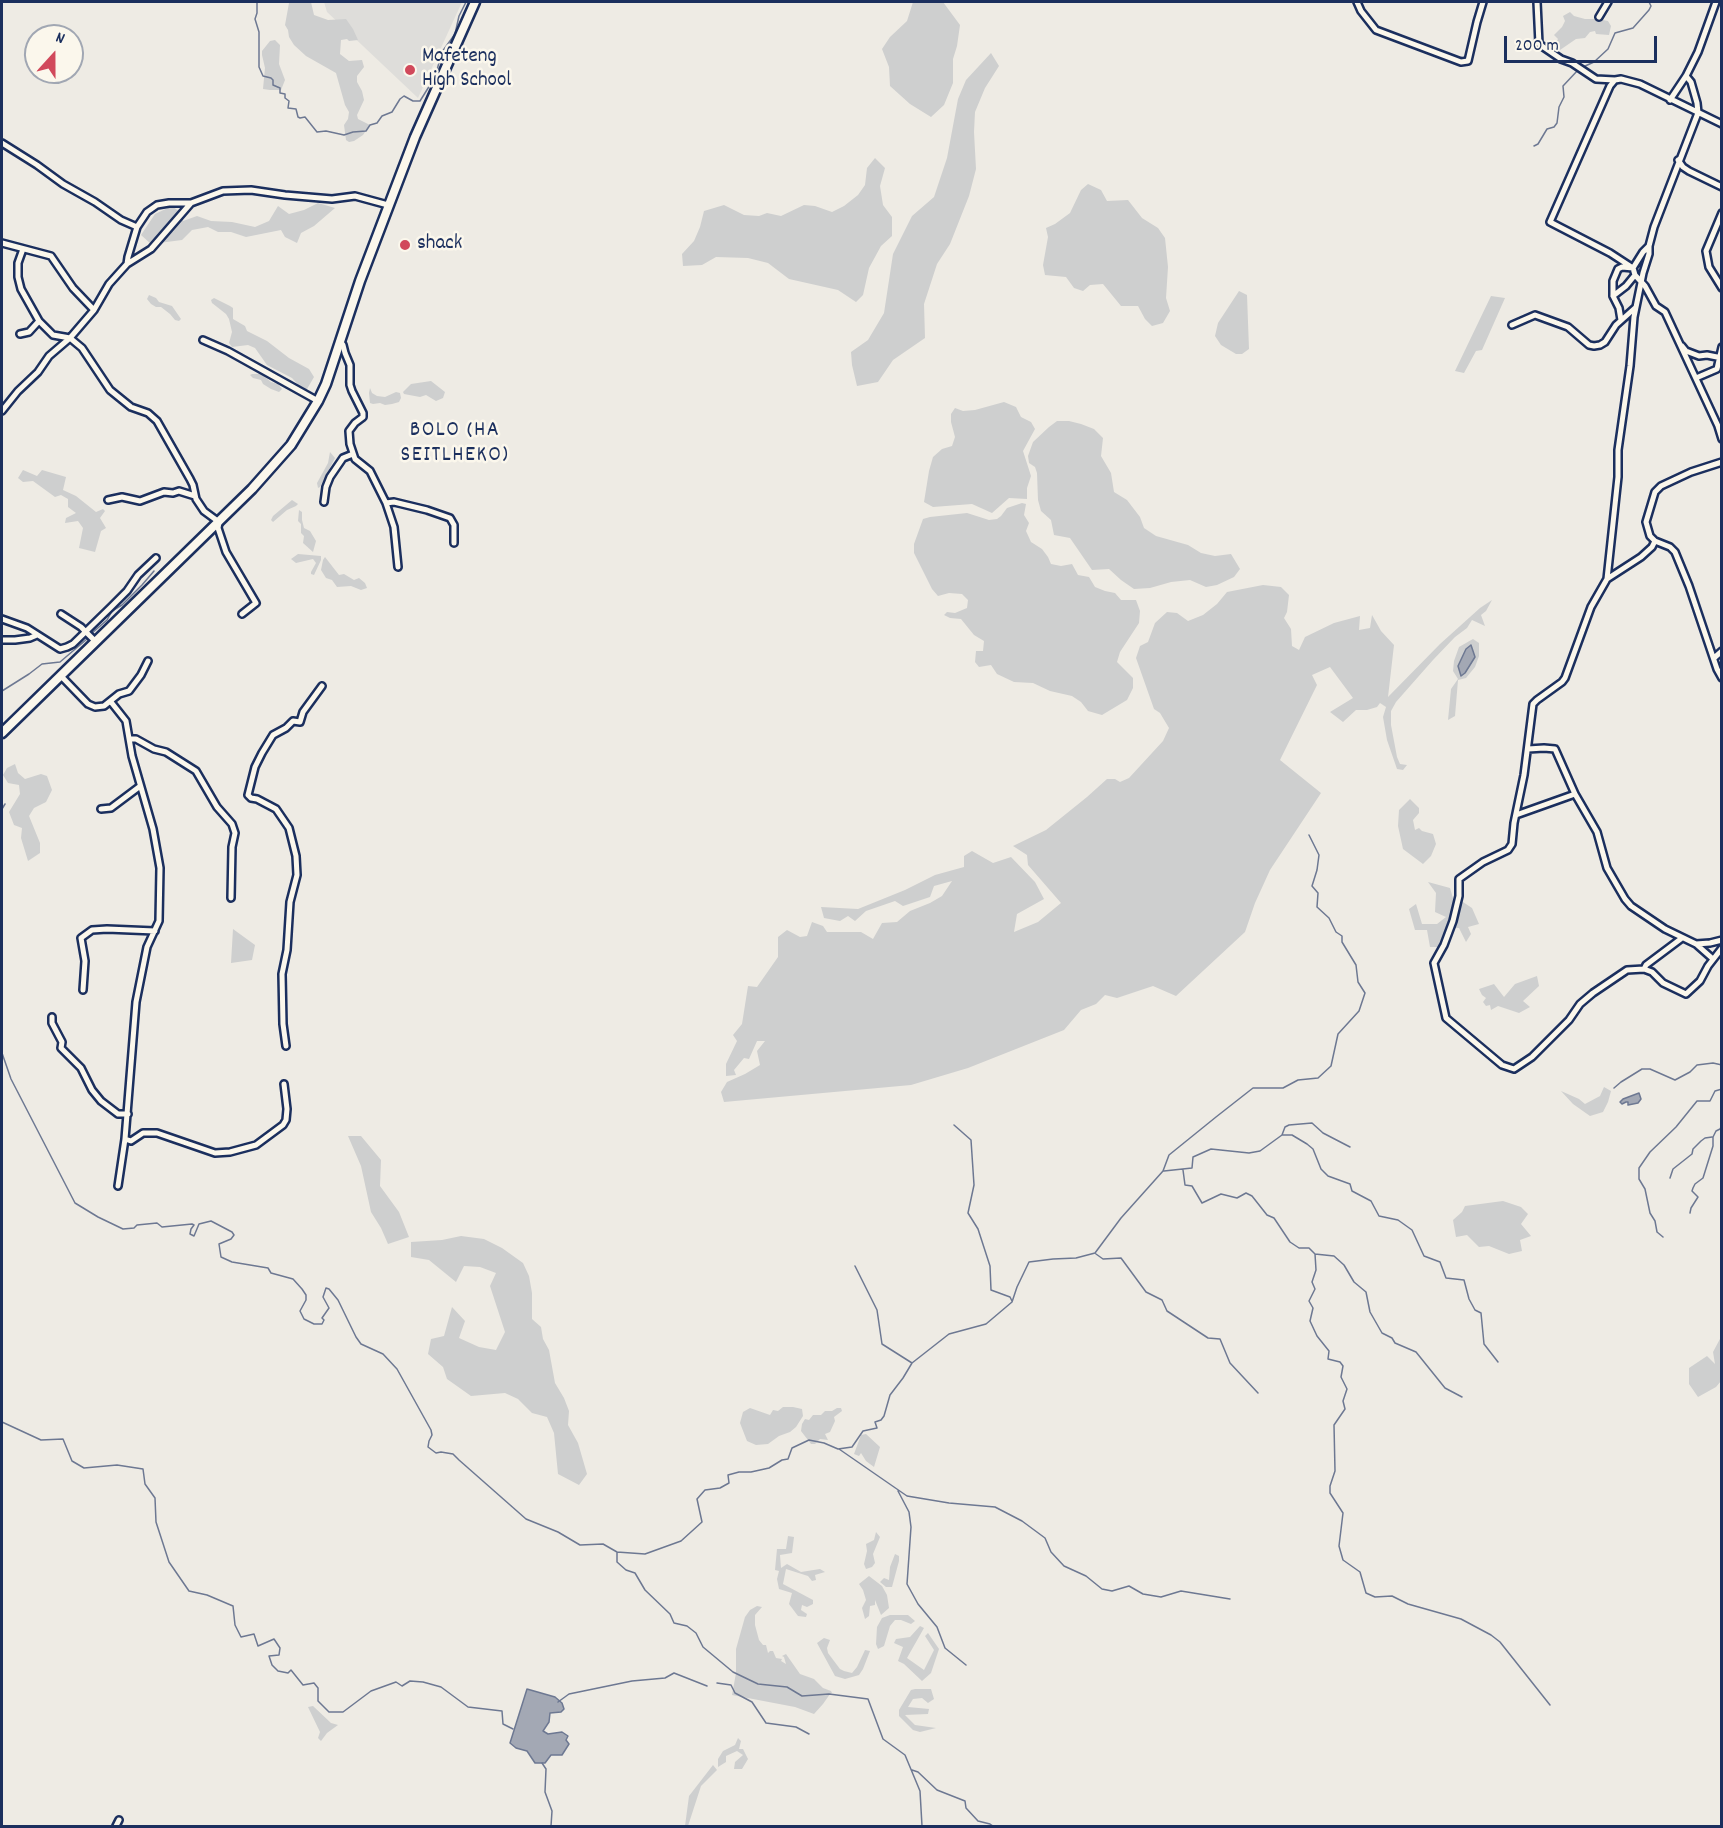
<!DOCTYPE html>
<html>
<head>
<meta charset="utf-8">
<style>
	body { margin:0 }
	#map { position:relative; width:1723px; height:1828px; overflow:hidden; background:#eeebe4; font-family:Dekko,sans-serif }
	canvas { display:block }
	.frame { position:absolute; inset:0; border:3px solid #1b2f5e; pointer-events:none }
	.north { position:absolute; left:24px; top:24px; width:60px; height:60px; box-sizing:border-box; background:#fbf7ec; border:2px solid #a1a7b3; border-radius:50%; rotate:21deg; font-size:16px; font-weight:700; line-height:24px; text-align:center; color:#1b2f5e }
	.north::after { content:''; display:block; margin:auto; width:21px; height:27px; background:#d1495b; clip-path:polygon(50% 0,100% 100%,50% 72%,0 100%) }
	.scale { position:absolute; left:1504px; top:36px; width:153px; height:27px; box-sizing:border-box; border:3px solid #1b2f5e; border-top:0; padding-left:8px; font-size:18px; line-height:21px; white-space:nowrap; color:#1b2f5e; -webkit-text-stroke:4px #fbf7ec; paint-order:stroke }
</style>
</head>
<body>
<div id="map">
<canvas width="1723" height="1828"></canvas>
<div class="frame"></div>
<div class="north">N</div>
<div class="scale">200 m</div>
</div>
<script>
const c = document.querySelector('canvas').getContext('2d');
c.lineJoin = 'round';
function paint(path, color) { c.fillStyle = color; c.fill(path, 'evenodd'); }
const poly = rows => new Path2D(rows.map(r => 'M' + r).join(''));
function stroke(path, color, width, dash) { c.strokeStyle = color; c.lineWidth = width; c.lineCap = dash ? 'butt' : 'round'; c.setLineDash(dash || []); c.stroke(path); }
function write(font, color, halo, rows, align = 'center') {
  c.font = font + ' Dekko,sans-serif'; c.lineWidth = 5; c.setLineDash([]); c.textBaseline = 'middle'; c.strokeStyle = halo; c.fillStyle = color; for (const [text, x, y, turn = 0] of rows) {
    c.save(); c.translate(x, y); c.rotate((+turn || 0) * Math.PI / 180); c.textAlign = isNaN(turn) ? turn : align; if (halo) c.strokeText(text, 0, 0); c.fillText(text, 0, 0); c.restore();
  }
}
const built = poly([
	[324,2,462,2,418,98,327,12]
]);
const green = poly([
	[288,2,311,2,314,15,328,20,346,19,353,29,358,40,349,41,347,39,341,40,340,54,349,61,362,60,364,67,357,76,357,82,362,91,364,100,357,115,358,119,370,125,363,135,354,141,349,142,346,140,344,125,348,119,349,112,345,105,336,73,306,56,294,45,289,37,288,30,285,25,289,3],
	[913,2,943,2,960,25,957,46,953,59,953,83,944,105,931,117,910,104,890,86,889,67,882,49,890,37,907,21],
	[1570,12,1574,16,1585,19,1598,19,1608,21,1611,26,1609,35,1596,34,1595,31,1590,32,1585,38,1576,39,1560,50,1554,46,1558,39,1554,35,1562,27,1565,21,1563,16],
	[275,40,280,45,279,64,285,80,281,90,270,90,263,89,265,68,262,55,262,51,270,41],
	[991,53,999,66,985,88,975,112,974,132,976,169,969,196,950,244,937,264,924,304,925,338,893,360,878,382,857,386,852,365,851,352,868,340,884,313,893,254,912,216,934,197,947,158,958,99,966,80],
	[875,158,885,168,880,186,883,205,892,217,892,236,881,246,869,268,863,295,856,302,838,290,789,279,768,263,748,258,716,257,702,265,683,266,682,254,694,241,700,227,704,211,724,205,744,215,759,216,767,213,781,216,804,205,815,206,832,212,844,206,858,195,865,185,867,168],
	[1088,184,1101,190,1107,201,1128,200,1142,218,1158,228,1165,238,1168,267,1166,298,1170,311,1163,323,1152,326,1145,319,1138,306,1121,306,1103,284,1090,285,1083,291,1074,288,1066,277,1045,275,1043,265,1048,237,1046,228,1055,224,1070,213,1081,190],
	[318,203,335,208,314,226,301,233,297,243,285,237,281,230,246,237,231,232,218,232,208,227,192,230,182,240,151,244,141,235,155,214,172,206,180,212,183,221,197,216,211,221,232,222,255,227,269,221,278,206,289,214,304,210],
	[1239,291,1247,295,1249,349,1242,354,1236,354,1221,345,1215,336,1218,323],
	[149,295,156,298,159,302,172,306,181,319,179,321,175,320,170,314,161,307,156,307,151,304,147,299],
	[1491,296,1505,298,1482,350,1476,351,1464,373,1455,371],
	[214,298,230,306,233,308,233,319,245,326,247,331,267,341,289,358,309,369,314,377,307,389,302,389,292,378,267,365,255,348,248,345,232,347,229,343,232,332,229,319,226,314,212,303,211,300],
	[252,374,261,374,271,382,278,384,282,389,279,392,271,389,263,384,261,380,253,378,250,375],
	[431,381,445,392,443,398,436,401,426,395,420,397,404,394,403,392,411,384],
	[370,388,372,393,377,396,385,397,396,392,400,393,401,398,399,402,392,404,385,405,380,403,373,404,370,403,369,393],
	[1004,402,1016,407,1021,417,1031,422,1035,429,1023,451,1031,476,1027,488,1027,499,1009,498,992,513,972,504,933,507,924,502,929,471,933,457,942,449,952,446,955,437,951,422,951,414,955,408,963,411,975,410],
	[1057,421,1069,421,1081,424,1094,429,1103,438,1101,456,1111,473,1114,492,1127,500,1140,517,1144,528,1156,536,1188,545,1201,553,1215,556,1231,554,1240,569,1234,577,1217,585,1206,587,1190,580,1171,582,1150,588,1134,589,1121,580,1109,569,1092,570,1070,538,1054,535,1051,520,1041,511,1038,500,1037,473,1035,467,1029,463,1028,456,1033,442,1049,427],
	[330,452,335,458,320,487,318,488,317,483,328,463],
	[23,470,37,476,42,470,66,477,63,490,76,496,96,512,103,509,105,511,100,518,106,528,101,531,95,552,79,548,83,528,78,521,65,523,66,518,76,513,68,507,68,499,61,495,55,497,33,481,23,482,18,478],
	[292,500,298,504,296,506,287,510,273,522,271,520,273,516],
	[1022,503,1026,504,1024,515,1029,523,1026,531,1031,542,1042,549,1048,557,1051,564,1061,566,1072,564,1078,575,1089,577,1095,587,1105,591,1115,593,1121,600,1136,600,1140,611,1139,623,1120,652,1117,662,1133,678,1133,688,1127,700,1102,715,1088,711,1081,702,1072,696,1050,691,1033,683,1014,682,997,674,991,665,979,667,975,662,976,651,983,651,984,641,974,635,961,619,950,618,944,615,947,612,955,613,967,608,968,600,962,594,949,593,938,596,932,589,914,553,914,544,923,519,930,517,967,513,989,520,997,519,1001,516,1007,508],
	[299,510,302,512,302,520,304,528,310,531,316,541,313,552,303,543,304,536,301,533,301,524,298,521],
	[298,554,321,556,321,560,314,575,311,574,311,572,316,563,313,559,296,563,291,559],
	[325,557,339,575,344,574,354,580,359,578,365,583,367,588,361,590,351,586,337,587,332,580,326,578,321,570,323,560],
	[1263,585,1281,587,1289,595,1287,612,1284,618,1291,629,1292,646,1299,650,1305,637,1334,623,1360,616,1359,630,1370,628,1372,615,1381,631,1394,645,1388,697,1440,644,1480,608,1492,600,1486,611,1481,615,1485,626,1472,620,1467,628,1455,637,1433,660,1396,702,1391,711,1391,725,1397,757,1400,764,1407,765,1403,770,1397,769,1387,740,1383,717,1386,707,1380,703,1377,707,1367,710,1356,710,1343,722,1330,712,1353,698,1330,667,1312,675,1317,685,1280,760,1321,793,1270,870,1255,903,1245,932,1176,996,1153,986,1117,998,1105,995,1096,1004,1081,1010,1064,1030,968,1068,911,1085,724,1102,721,1092,727,1082,745,1074,760,1065,757,1051,765,1041,757,1041,749,1059,744,1058,734,1070,736,1075,726,1076,726,1064,737,1041,733,1035,742,1024,748,986,757,987,778,957,778,937,787,930,800,937,807,936,812,922,823,926,827,932,861,932,873,939,882,923,897,922,910,911,930,903,942,896,952,881,934,886,930,897,903,906,895,901,866,911,855,921,848,916,840,921,824,918,821,907,858,909,905,890,935,875,964,867,964,856,972,851,993,863,1011,857,1035,882,1044,899,1017,914,1014,932,1038,922,1061,903,1028,865,1027,855,1013,846,1046,830,1087,797,1107,779,1115,779,1120,782,1129,778,1163,741,1169,728,1160,713,1154,709,1136,658,1140,646,1148,642,1155,623,1167,612,1177,613,1188,621,1203,615,1217,604,1227,592],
	[1473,639,1479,643,1479,656,1475,667,1466,678,1458,680,1455,716,1448,720,1451,689,1458,679,1453,671,1454,661,1459,647],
	[15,764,18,773,25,779,41,774,47,776,52,790,46,802,34,808,29,816,40,843,40,853,28,861,21,838,22,828,14,825,9,812,20,794,19,785,8,783,3,775,7,768],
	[1410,799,1419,808,1419,813,1413,820,1415,830,1419,828,1422,831,1433,834,1436,844,1431,856,1423,864,1403,849,1398,826,1399,810],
	[1428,882,1450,888,1455,905,1463,902,1472,908,1479,924,1468,927,1471,934,1466,942,1459,928,1446,928,1438,947,1430,947,1427,930,1415,930,1409,909,1416,904,1422,924,1437,924,1446,917,1435,912,1436,893],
	[233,929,255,945,252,960,231,963],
	[1537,976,1539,986,1523,1001,1530,1007,1519,1013,1498,1006,1491,1010,1490,1005,1486,1006,1483,1002,1486,998,1482,995,1479,989,1494,984,1504,997,1515,984],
	[1604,1087,1611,1091,1608,1102,1603,1112,1590,1116,1573,1104,1561,1091,1579,1099,1585,1104,1600,1096],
	[348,1136,361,1136,381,1160,380,1186,399,1212,409,1237,388,1244,381,1228,371,1212,361,1166],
	[1503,1201,1521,1207,1528,1214,1521,1224,1531,1236,1520,1240,1522,1251,1509,1254,1489,1246,1479,1247,1467,1235,1456,1237,1453,1220,1462,1212,1465,1206],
	[461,1236,484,1239,502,1248,523,1263,529,1276,532,1293,532,1319,541,1327,543,1339,549,1350,555,1383,564,1398,569,1411,568,1425,578,1443,587,1474,579,1485,558,1474,554,1433,547,1417,532,1413,518,1399,505,1393,471,1396,447,1379,443,1367,428,1354,431,1339,444,1336,452,1307,465,1321,459,1338,479,1347,496,1350,505,1332,490,1286,496,1273,480,1267,464,1266,456,1282,429,1260,411,1257,411,1242,442,1240],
	[1721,1337,1721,1381,1716,1387,1698,1397,1689,1384,1689,1368,1707,1356,1715,1364,1713,1352],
	[783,1407,793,1407,802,1409,803,1416,796,1427,790,1432,779,1436,768,1444,756,1445,747,1441,740,1423,743,1412,750,1408,770,1415,773,1410,778,1411],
	[837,1408,841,1408,842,1411,834,1417,835,1421,830,1432,825,1434,828,1440,820,1439,815,1444,811,1444,801,1431,802,1424,805,1419,809,1420,813,1415,821,1415,825,1411,832,1411],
	[866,1434,880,1447,874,1467,866,1461,861,1453,859,1456,854,1454,861,1435],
	[876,1532,880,1537,873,1554,875,1563,872,1567,866,1569,864,1564,867,1551,866,1544,874,1540],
	[788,1536,794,1537,792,1553,780,1555,781,1568,787,1564,801,1572,820,1569,825,1572,815,1575,816,1580,812,1581,808,1576,786,1569,783,1584,813,1600,813,1604,807,1607,802,1605,801,1610,807,1614,806,1617,798,1616,789,1604,792,1593,779,1589,777,1579,779,1571,775,1570,777,1549,786,1549],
	[895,1554,899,1556,899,1561,892,1587,886,1587,880,1582,884,1578,889,1580,890,1567],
	[869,1576,882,1586,887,1595,889,1608,881,1615,875,1600,875,1605,870,1606,869,1616,865,1619,862,1608,866,1600,863,1590,859,1584],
	[757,1606,762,1607,755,1615,755,1625,759,1640,763,1645,766,1645,768,1653,770,1651,773,1651,776,1658,782,1659,781,1661,786,1664,784,1657,782,1656,786,1654,800,1674,814,1679,823,1688,831,1691,832,1693,830,1694,823,1704,814,1714,795,1707,732,1695,736,1673,736,1649,745,1617,750,1610],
	[890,1615,908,1615,915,1621,911,1624,901,1620,895,1620,890,1626,884,1646,878,1649,876,1644,877,1627,882,1618],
	[920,1626,924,1628,907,1658,924,1670,934,1650,925,1636,928,1633,939,1649,931,1673,922,1681,904,1664,898,1661,903,1647,894,1643,896,1639,910,1637],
	[824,1638,830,1640,827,1648,828,1653,840,1669,844,1671,852,1673,857,1667,865,1650,870,1651,863,1669,859,1675,845,1679,835,1676,817,1643],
	[915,1689,931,1689,934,1699,928,1703,922,1698,913,1699,908,1707,929,1709,928,1714,905,1715,915,1725,936,1728,920,1732,913,1730,899,1716,899,1710,911,1690],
	[313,1706,331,1723,338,1725,327,1733,321,1741,318,1738,320,1732,308,1707],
	[738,1738,741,1741,739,1749,743,1749,748,1759,742,1769,734,1769,735,1762,743,1755,737,1751,726,1756,726,1762,718,1767,718,1759,723,1751,735,1745],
	[713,1765,717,1770,701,1786,688,1826,685,1826,689,1796]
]);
const water = poly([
	[1471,645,1475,657,1465,673,1461,676,1458,666,1466,649,1471,645],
	[1639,1093,1641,1099,1638,1103,1628,1105,1628,1102,1626,1102,1622,1104,1620,1102,1623,1099,1639,1093],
	[527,1689,555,1697,562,1703,564,1709,561,1712,550,1713,549,1722,543,1731,548,1734,562,1732,568,1736,566,1740,569,1744,562,1755,551,1755,545,1763,535,1763,527,1751,516,1748,510,1743,527,1689]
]);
const stream = poly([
	[257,2,257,13,255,19,259,32,259,67,263,76,271,78,273,80,273,85,280,88,280,93,285,94,285,98,289,101,288,108,296,109,298,117,300,118,305,117,317,132,326,131,344,135,353,132,366,131,370,125,377,123,382,116,392,112,400,99,404,96,413,101,420,101,435,77,442,52,455,34,459,16,466,2],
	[1583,67,1594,62,1608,49,1615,33,1633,28,1649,10,1651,6,1649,2],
	[1534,146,1538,144,1547,129,1554,127,1557,123,1559,107,1564,97,1563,86,1578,70],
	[91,634,107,620,112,611,122,605,142,585,154,571],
	[2,691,29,674,42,664,60,662,87,639],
	[2,809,5,804],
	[2,1053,11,1079,75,1203,98,1217,123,1229,134,1228,137,1225,157,1223,162,1227,192,1224,194,1225,191,1229,190,1234,194,1236,199,1224,211,1221,232,1232,234,1235,231,1239,219,1244,221,1257,232,1262,268,1268,271,1273,293,1279,302,1289,306,1295,306,1300,300,1311,304,1319,314,1324,322,1324,324,1320,322,1318,329,1308,323,1297,326,1288,329,1289,338,1300,356,1337,361,1344,383,1354,397,1369,431,1430,432,1435,429,1441,428,1447,436,1453,441,1452,453,1454,459,1460,526,1519,558,1532,580,1545,603,1544,617,1552,645,1554,681,1541,702,1522,697,1499,705,1490,720,1488,729,1483,728,1475,739,1472,751,1472,769,1468,782,1460,788,1459,792,1448,809,1440,824,1443,838,1449,852,1447,863,1431,877,1428,875,1422,881,1420,884,1416,890,1395,903,1378,912,1363,949,1334,986,1324,1012,1302,1017,1287,1029,1262,1053,1259,1076,1258,1095,1253,1121,1218,1163,1171,1169,1155,1216,1117,1253,1088,1283,1088,1298,1080,1318,1078,1331,1066,1338,1034,1359,1011,1365,993,1358,982,1356,965,1342,942,1342,936,1336,932,1329,918,1317,907,1318,893,1312,886,1317,870,1319,855,1309,835],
	[1614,1088,1621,1082,1642,1069,1650,1069,1675,1080,1690,1072,1697,1065,1713,1063,1722,1065],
	[954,1125,971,1140,974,1185,968,1213,978,1229,990,1266,991,1290,1010,1297,1012,1301],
	[1282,1135,1292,1135,1307,1144,1313,1149,1321,1169,1328,1176,1350,1184,1352,1191,1371,1201,1379,1216,1398,1220,1412,1230,1424,1256,1440,1262,1446,1278,1464,1280,1469,1299,1475,1310,1481,1313,1484,1344,1498,1362],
	[1183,1170,1185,1185,1192,1186,1202,1203,1221,1194,1237,1198,1246,1193,1252,1196,1267,1215,1274,1218,1290,1242,1299,1248,1309,1248,1315,1254,1316,1270,1312,1282,1315,1289,1309,1301,1313,1308,1310,1321,1317,1336,1329,1351,1328,1359,1340,1362,1343,1366,1341,1377,1347,1389,1343,1401,1345,1409,1334,1425,1335,1471,1330,1486,1330,1493,1343,1513,1339,1546,1343,1560,1360,1572,1366,1593,1375,1597,1392,1596,1408,1604,1461,1619,1491,1635,1500,1642,1550,1705],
	[1164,1171,1192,1168,1193,1157,1211,1149,1249,1153,1260,1151,1282,1135,1285,1127,1289,1125,1312,1123,1323,1133,1350,1147],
	[1670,1178,1673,1169,1692,1154,1693,1149,1701,1141,1705,1138,1712,1137],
	[1690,1213,1691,1208,1698,1197,1692,1191,1693,1188,1695,1184,1703,1178,1713,1146,1713,1137,1716,1131,1720,1129,1722,1125],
	[1663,1237,1657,1232,1655,1221,1650,1213,1645,1189,1639,1179,1639,1168,1650,1152,1676,1127,1697,1101,1710,1101,1715,1091,1722,1089],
	[1096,1254,1103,1259,1121,1258,1146,1292,1162,1300,1167,1311,1208,1338,1220,1339,1230,1363,1258,1393],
	[1315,1254,1334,1256,1344,1265,1354,1282,1366,1292,1370,1312,1382,1333,1392,1338,1395,1343,1416,1352,1445,1388,1462,1397],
	[855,1266,877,1310,882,1344,912,1363],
	[2,1422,41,1440,63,1439,72,1461,84,1468,117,1465,143,1469,145,1484,155,1498,156,1522,169,1562,189,1591,207,1595,233,1606,235,1625,241,1637,254,1634,258,1646,274,1639,280,1648,279,1655,269,1656,272,1665,278,1671,288,1673,291,1670,303,1685,314,1683,318,1688,318,1701,329,1712,343,1712,371,1691,396,1682,402,1686,410,1681,423,1682,441,1687,468,1707,502,1711,503,1724,513,1729],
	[839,1449,907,1496,949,1503,995,1507,1022,1521,1045,1538,1051,1552,1064,1566,1086,1576,1102,1589,1112,1591,1129,1586,1143,1594,1161,1597,1181,1591,1230,1599],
	[898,1491,909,1512,911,1527,907,1584,918,1604,937,1627,945,1648,966,1665],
	[617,1552,617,1562,626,1570,635,1573,645,1590,670,1614,674,1623,687,1626,696,1633,703,1647,733,1672,758,1684,787,1687,802,1696,829,1694,868,1699,883,1739,905,1755,920,1791,922,1826],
	[717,1683,731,1685,735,1693,752,1702,766,1723,796,1727,809,1734],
	[558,1702,569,1694,632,1681,665,1678,674,1673,707,1686],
	[542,1763,546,1769,545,1792,552,1811,551,1826],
	[912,1770,918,1772,937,1790,965,1801,966,1808,978,1821,990,1824,993,1826]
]);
const street = poly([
	[1357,2,1361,11,1376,30,1461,62,1468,61,1477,22,1483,2],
	[1537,2,1539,44,1561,59,1572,63,1596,79,1615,80],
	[1599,17,1608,2],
	[1670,100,1686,76,1698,52,1716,2],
	[2,143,37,165,63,184,95,202,121,220,137,227,147,212,157,205,169,203,191,203],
	[1678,160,1683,167,1689,171,1722,187],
	[1722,213,1706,251,1709,267,1722,288],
	[2,243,51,256,73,288,94,310],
	[1649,246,1643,252,1633,268,1610,253,1550,222,1610,86,1615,80,1621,79,1640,84,1722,124],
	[23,249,18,263,18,277,21,289,39,321,53,335,70,338,82,348,110,390,131,407,148,413,157,421,190,479,193,485,196,499,204,511,219,522,218,528,226,552,256,603,242,614],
	[127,264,151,249,191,203,223,191,251,190,285,195,332,199,355,196,388,205],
	[1613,296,1626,286,1635,275],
	[1621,320,1619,308,1613,296,1613,281,1618,269,1622,267,1633,268,1635,275,1645,286,1656,306,1665,312,1718,426,1722,439],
	[1512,325,1535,315,1568,327,1589,345,1594,346,1600,345,1605,342,1616,325,1635,308],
	[20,334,29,332,39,321],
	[203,340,228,351,318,401],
	[340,341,343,345,345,353,350,365,350,385,352,391,363,413,363,417,355,423,349,431,350,444,355,459,370,471,386,503,394,502,427,510,450,518,454,525,454,543],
	[1682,346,1686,351,1699,356,1707,355,1722,358],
	[1696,378,1717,369,1722,347],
	[2,411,18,391,38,372,49,356,70,338,94,310,109,284,127,264,128,257,137,227],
	[1722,462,1691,472,1661,486,1655,492,1646,522,1650,536,1655,541,1670,547,1675,552,1689,586,1717,669,1722,678],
	[108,500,122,497,140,501,164,492,173,493,179,491,195,496],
	[324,502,326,487,330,477,343,458,353,454],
	[386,503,394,527,398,567],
	[1655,541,1652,547,1641,557,1607,579,1591,607,1565,678,1562,682,1537,700,1533,704,1524,775,1514,823,1512,844,1508,850,1483,862,1459,879,1459,896,1453,921,1444,945,1434,963,1446,1018,1502,1065,1514,1069,1532,1057,1569,1020,1580,1004,1593,993,1627,970,1644,969,1646,965,1682,938],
	[1607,579,1618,477,1618,450,1630,366,1634,317,1643,273,1649,254,1649,246,1654,227,1698,113,1697,103,1691,82,1686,76],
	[61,614,81,627,96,642],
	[2,619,27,628,60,649,67,647,73,644,111,607,127,591,138,575,156,558],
	[2,640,15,640,30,638,37,635],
	[1714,658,1722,651],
	[61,676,88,704,95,707,104,706,119,694,129,691,141,675,148,661],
	[111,702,126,721,132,756,153,829,160,868,159,921,147,947,136,1002,125,1139,118,1186],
	[130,739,136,739,154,749,166,752,196,771,217,807,232,824,235,833,232,847,231,898],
	[1528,749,1544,748,1555,749,1575,794,1597,832,1607,868,1625,899,1631,906,1665,929,1696,944,1710,943,1722,940],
	[101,809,111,808,139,787],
	[1516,815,1575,794],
	[1696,944,1713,959],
	[1644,969,1652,972,1663,983,1686,994,1700,981,1708,966,1722,948],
	[83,990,85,961,81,938,92,930,107,929,155,931],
	[52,1017,52,1023,62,1042,61,1048,81,1068,92,1090,101,1101,118,1114,128,1114],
	[286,1046,283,1024,282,974,287,950,290,902,297,875,296,856,289,828,276,809,257,799,251,798,248,795,255,767,262,753,273,735,286,728,293,721,300,722,303,712,322,686],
	[125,1139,131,1141,143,1133,157,1133,215,1153,230,1152,256,1145,283,1125,286,1120,287,1109,284,1084],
	[116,1826,119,1820]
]);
const primary = poly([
	[2,733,252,489,291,445,318,401,326,384,360,281,415,137,475,2]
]);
const markers = [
	[410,70,6,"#d1495b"],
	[405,245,6,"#d1495b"]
];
const poiNames = [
	["Mafeteng",422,58],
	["High School",422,82],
	["shack",417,245]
];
const neighbourhoodNames = [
	["BOLO (HA",455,432],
	["SEITLHEKO)",455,457]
];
paint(built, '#deddda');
paint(green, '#cecfcf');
paint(water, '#a3a8b4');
stroke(water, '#6d7892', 1.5);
stroke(stream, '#6d7892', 1.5);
stroke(street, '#1b2f5e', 10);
stroke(primary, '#1b2f5e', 13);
stroke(street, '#fbf7ec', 5);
stroke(primary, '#fbf7ec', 8);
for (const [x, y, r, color] of markers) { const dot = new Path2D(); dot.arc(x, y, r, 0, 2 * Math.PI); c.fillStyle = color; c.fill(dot); stroke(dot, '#fbf7ec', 2); }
write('21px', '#1b2f5e', '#fbf7ec', poiNames, 'left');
c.letterSpacing = '1.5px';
write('22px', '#1b2f5e', '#fbf7ec', neighbourhoodNames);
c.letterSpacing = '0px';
</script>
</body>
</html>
